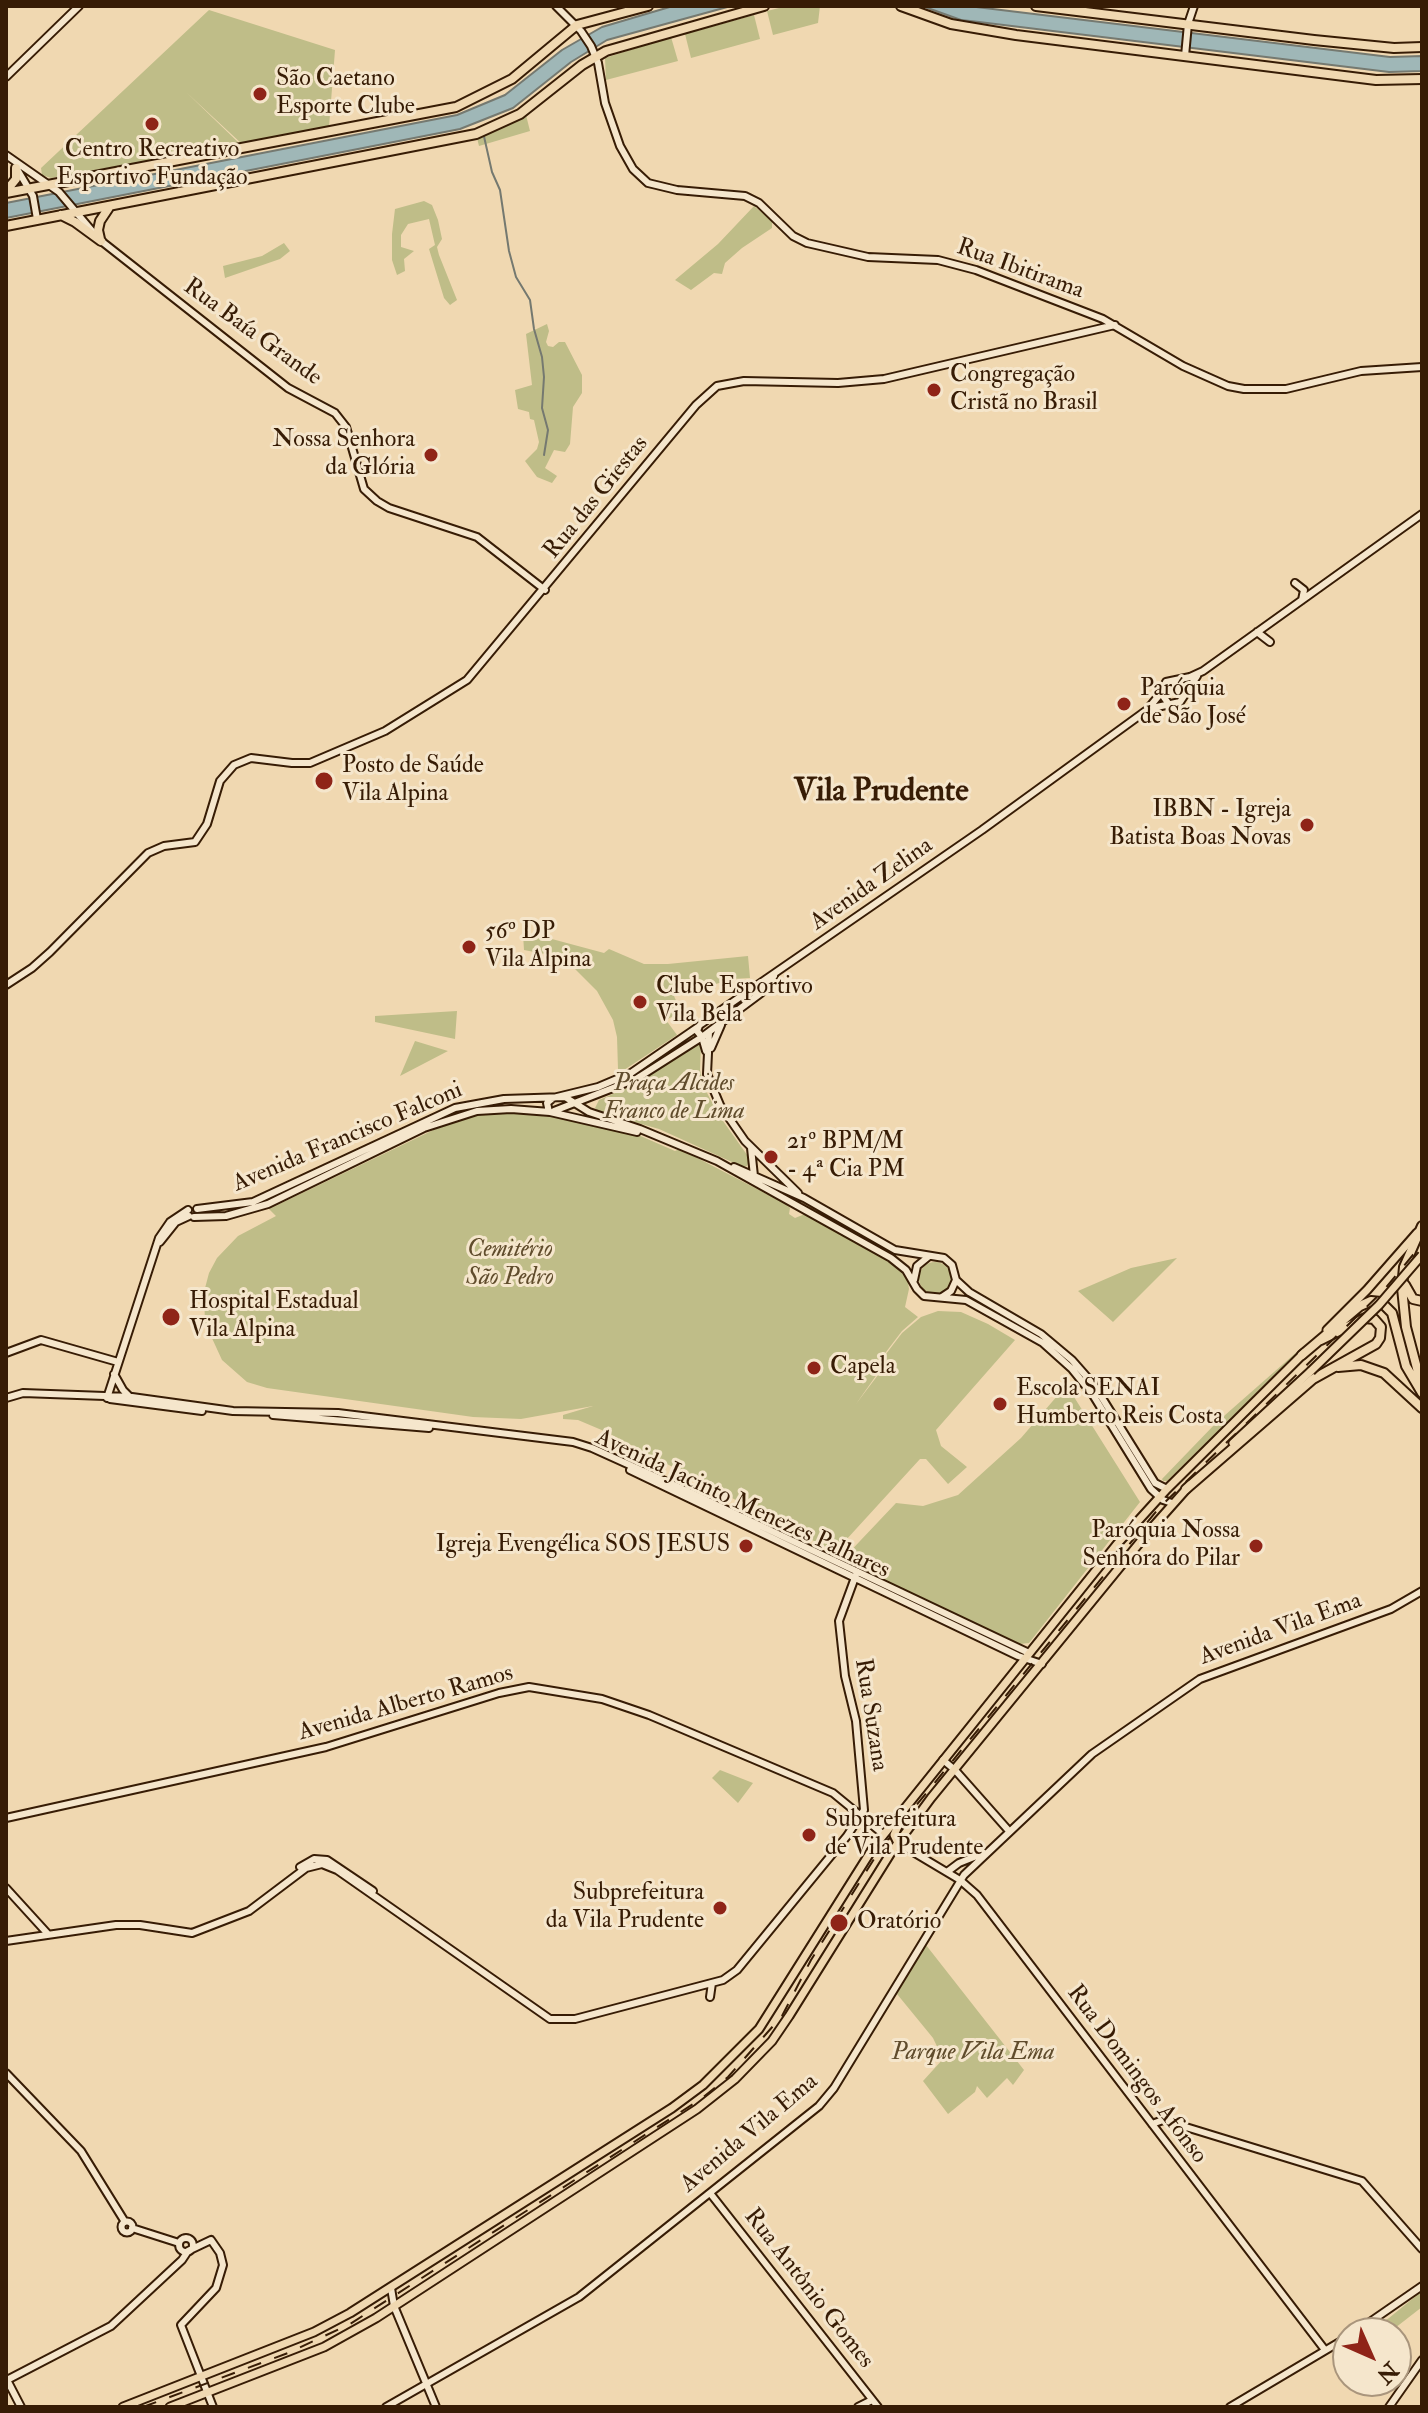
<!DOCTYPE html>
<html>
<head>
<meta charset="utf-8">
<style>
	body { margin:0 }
	#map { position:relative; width:1428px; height:2413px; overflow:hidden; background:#f0d8b1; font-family:"IM FELL Double Pica",serif }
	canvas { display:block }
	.frame { position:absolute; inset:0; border:8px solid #371c05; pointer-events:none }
	.north { position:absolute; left:1332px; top:2317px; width:80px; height:80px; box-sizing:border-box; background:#f5e6cc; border:2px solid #a9957c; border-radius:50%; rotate:135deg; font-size:22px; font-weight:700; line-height:32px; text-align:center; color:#371c05 }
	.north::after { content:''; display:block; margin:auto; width:28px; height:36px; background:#8f2418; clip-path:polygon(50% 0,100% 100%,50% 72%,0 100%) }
</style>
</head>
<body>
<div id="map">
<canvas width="1428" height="2413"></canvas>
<div class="frame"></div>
<div class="north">N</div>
</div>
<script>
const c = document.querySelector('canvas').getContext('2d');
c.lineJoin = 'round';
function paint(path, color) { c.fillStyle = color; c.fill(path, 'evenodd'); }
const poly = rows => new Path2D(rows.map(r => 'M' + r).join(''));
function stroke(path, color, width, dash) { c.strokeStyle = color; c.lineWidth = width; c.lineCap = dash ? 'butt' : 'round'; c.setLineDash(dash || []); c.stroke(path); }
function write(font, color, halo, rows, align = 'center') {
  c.font = font + ' "IM FELL Double Pica",serif'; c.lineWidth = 6; c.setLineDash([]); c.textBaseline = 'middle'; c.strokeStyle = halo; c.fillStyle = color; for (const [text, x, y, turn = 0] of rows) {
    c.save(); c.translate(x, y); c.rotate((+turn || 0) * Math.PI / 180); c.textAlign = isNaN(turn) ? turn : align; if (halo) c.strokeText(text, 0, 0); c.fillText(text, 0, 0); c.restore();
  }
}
const green = poly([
	[787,6,820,6,818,23,773,35,767,11],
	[209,10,335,50,329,127,243,145,186,92,240,144,51,178,42,175,41,168],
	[754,15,760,39,691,58,685,34],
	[671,37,678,61,606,80,605,58],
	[525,111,530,131,479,146,476,134],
	[424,201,432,205,438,220,442,239,437,247,439,255,457,300,450,305,444,298,429,249,435,245,429,219,408,224,401,235,401,247,414,251,404,259,405,271,397,275,392,260,392,234,395,209],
	[754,206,772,221,772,228,742,248,725,263,722,274,714,273,691,290,675,280,718,244],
	[284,243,290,251,280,259,225,278,223,266,262,256],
	[547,324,549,331,546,342,548,346,553,347,559,342,565,342,582,375,582,393,573,407,570,444,565,452,554,450,545,468,557,476,552,483,537,477,525,461,537,449,539,442,534,420,530,419,529,412,518,409,515,390,532,385,526,334],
	[523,934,537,935,604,953,609,949,644,964,668,964,748,956,750,978,733,979,674,996,681,1012,666,1020,677,1035,621,1072,618,1069,617,1037,613,1020,597,991,571,965,550,955,524,950],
	[457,1011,455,1039,375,1022,375,1016],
	[415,1041,448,1051,400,1076],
	[697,1043,701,1044,700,1070,704,1087,718,1114,750,1159,747,1166,743,1167,659,1129,599,1112,595,1108,599,1100,638,1083],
	[502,1112,582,1120,636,1134,675,1151,680,1149,786,1204,790,1208,789,1214,795,1218,805,1214,902,1268,907,1276,909,1289,905,1307,918,1317,902,1331,886,1352,880,1370,856,1404,881,1371,886,1354,902,1333,921,1317,938,1311,961,1312,988,1324,1015,1340,936,1430,941,1446,967,1467,948,1484,926,1459,920,1459,835,1552,604,1431,578,1420,563,1419,563,1415,593,1406,521,1419,473,1417,267,1388,247,1382,222,1360,205,1323,204,1292,209,1273,217,1258,238,1236,276,1216,269,1209,448,1123,473,1116],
	[1177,1258,1113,1322,1078,1291,1131,1268],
	'919 1278a16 16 0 1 1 32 0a16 16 0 1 1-32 0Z',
	[1307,1343,1167,1481,1163,1481,1162,1479,1216,1423],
	[1064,1388,1069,1389,1140,1502,1029,1643,1020,1644,842,1560,896,1503,923,1506,958,1495,1021,1438],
	[720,1770,753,1783,738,1803,712,1778],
	[926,1945,1024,2070,1013,2085,1007,2078,987,2098,977,2086,975,2092,948,2114,923,2081,943,2059,933,2038,897,1994],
	[1422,2291,1422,2307,1395,2328,1388,2333,1364,2333,1389,2318]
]);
const water = poly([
	[673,6,731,6,607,40,571,62,513,108,460,129,6,218,6,203,457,115,505,95,562,50,602,27,673,6],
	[922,6,968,6,1390,57,1422,56,1422,71,1389,72,979,22,961,20,922,6]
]);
const stream = poly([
	[483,132,492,172,500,190,509,251,516,277,530,300,534,329,542,357,544,377,542,408,548,430,544,455]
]);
const secondary = poly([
	[556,6,581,31,591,46,598,63,605,103,620,146,633,169,648,183,677,190,745,196,759,203,793,236,807,243,868,257,938,260,976,270,1103,319,1183,366,1228,386,1244,389,1286,389,1361,371,1422,367],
	[1185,56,1188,24,1194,6],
	[6,77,79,6],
	[6,155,59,192,92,231],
	[17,169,33,196,37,219],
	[100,240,288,388,335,413,346,427,364,489,377,501,389,508,477,537,545,590],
	[1295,583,1304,590,1302,600],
	[1257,632,1270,642],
	[1168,703,1161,693,1166,682,1190,677,1203,671,1422,514],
	[1152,708,1180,702,1197,676],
	[6,985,32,968,50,952,148,853,164,846,195,842,207,824,220,781,234,765,251,758,292,763,310,763,385,731,467,680,696,405,717,386,744,381,838,383,884,379,1115,325],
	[701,1024,982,830,1147,710,1161,693],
	[699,1026,697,1031,702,1037,761,993,774,976],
	[709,1032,707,1074,720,1105,745,1141,798,1193],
	[711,1048,721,1025],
	[554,1111,636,1079,702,1037,706,1051],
	[549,1112,547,1103,553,1098,598,1087,631,1073,698,1027],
	[751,1148,754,1176],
	[734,1167,804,1198,895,1250,944,1258,952,1265,956,1280,951,1291,942,1297],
	[197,1209,253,1202,455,1108,504,1099,565,1097,589,1112,640,1129,717,1161,891,1258,906,1270,917,1289,924,1296,966,1300,1043,1343,1072,1369,1093,1395,1151,1489,1163,1500,1172,1503],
	[194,1217,226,1216,268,1204,424,1128,477,1111,511,1109,550,1112,637,1132],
	[160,1242,176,1222,189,1216],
	[914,1280,917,1266,928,1257],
	[956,1280,969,1292,1041,1334,1072,1360,1094,1385,1155,1483,1167,1489],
	[6,1353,41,1340,118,1362],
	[114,1374,123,1390,129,1396],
	[6,1398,23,1393,132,1397,233,1411,338,1413,573,1442,592,1448,687,1491,1029,1653],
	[107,1398,159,1238,170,1222,188,1210],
	[110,1399,202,1411],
	[273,1415,429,1428],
	[630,1470,1018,1656,1042,1664],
	[943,1760,955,1770,1009,1831],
	[6,1818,326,1747,499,1693,529,1687,602,1699,649,1715,833,1793,883,1834],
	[898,1843,960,1880,977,1895,1325,2350],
	[300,1867,314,1859,327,1860,373,1891],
	[947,1872,959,1863,984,1853],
	[6,1888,47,1933],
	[6,1941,116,1925,140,1925,192,1933,249,1911,306,1868,322,1864,337,1870,550,2019,575,2019,723,1980,737,1970,847,1836,864,1810,856,1721,845,1676,839,1621,857,1572],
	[710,1997,712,1983],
	[6,2073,81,2151,125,2222],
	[1152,2124,1163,2120,1362,2181,1422,2249],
	[710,2193,878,2407],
	'121.5 2227a5.5 5.5 0 1 1 11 0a5.5 5.5 0 1 1-11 0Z',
	[132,2228,179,2243],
	'179 2245a7 7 0 1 1 14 0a7 7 0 1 1-14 0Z',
	[190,2250,211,2240,220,2253,223,2265,216,2288,181,2325,213,2407],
	[391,2288,394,2306,436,2407],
	[1354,2333,1422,2286],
	[6,2378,21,2407],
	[7,2380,111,2326,182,2260,188,2251],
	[386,2407,579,2297,819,2106,834,2088,964,1875,1092,1754,1200,1679,1391,1609,1422,1591],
	[858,2407,872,2400],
	[1230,2407,1348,2337],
	[1389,2407,1422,2360]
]);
const primary = poly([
	[1327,1330,1367,1290,1417,1233],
	[1233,1443,1311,1371],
	[898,1843,894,1835,903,1815],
	[123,2407,314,2332,350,2313,672,2108,703,2085,759,2029,873,1848,1118,1543,1167,1489,1304,1353],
	[170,2407,324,2347,376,2318,697,2109,735,2079,772,2041,789,2016,892,1851,931,1798,1150,1530,1190,1485]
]);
const highway = poly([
	[901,6,951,24,1016,35,1376,80,1422,79],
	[1036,6,1314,40,1394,48,1422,47],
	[6,191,16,179,16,168],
	[6,193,456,107,512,79,577,25,648,6],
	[61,215,75,222,101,241],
	[6,226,476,134,520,114,582,65,606,51,764,6],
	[100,239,98,230,100,221,110,206],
	[1422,1226,1404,1267,1402,1288,1406,1327,1422,1387],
	[1405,1285,1413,1299,1422,1301],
	[1302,1355,1360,1306,1371,1301,1381,1302,1392,1313,1406,1366,1422,1393],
	[1338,1367,1361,1365,1384,1373,1422,1408],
	[1186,1489,1313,1379,1376,1344,1380,1338,1381,1327,1374,1319,1365,1318,1321,1340]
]);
const rail = poly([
	[143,2407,288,2353,350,2324,701,2099,728,2077,782,2016,811,1960,879,1851,1159,1508,1383,1291,1422,1244]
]);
const primaryBridge = poly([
	[1311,1371,1379,1305,1422,1255]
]);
const markers = [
	[260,94,8,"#8f2418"],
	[152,124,8,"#8f2418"],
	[934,390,8,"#8f2418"],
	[431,455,8,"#8f2418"],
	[1124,704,8,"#8f2418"],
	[324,781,10,"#8f2418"],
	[1307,825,8,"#8f2418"],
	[469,947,8,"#8f2418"],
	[640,1002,8,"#8f2418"],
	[771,1157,8,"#8f2418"],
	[171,1317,10,"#8f2418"],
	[814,1368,8,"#8f2418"],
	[1000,1404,8,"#8f2418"],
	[746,1546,8,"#8f2418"],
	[1256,1546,8,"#8f2418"],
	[809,1835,8,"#8f2418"],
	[720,1908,8,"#8f2418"],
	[839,1923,10,"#8f2418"]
];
const poiNames = [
	["São Caetano",276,80],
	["Esporte Clube",276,108],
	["Centro Recreativo",152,151,"center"],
	["Esportivo Fundação",152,179,"center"],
	["Congregação",950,376],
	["Cristã no Brasil",950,404],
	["Nossa Senhora",415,441,"right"],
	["da Glória",415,469,"right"],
	["Paróquia",1140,690],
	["de São José",1140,718],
	["Posto de Saúde",342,767],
	["Vila Alpina",342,795],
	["IBBN - Igreja",1291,811,"right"],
	["Batista Boas Novas",1291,839,"right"],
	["56º DP",485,933],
	["Vila Alpina",485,961],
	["Clube Esportivo",656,988],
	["Vila Bela",656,1016],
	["21º BPM/M",787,1143],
	["- 4ª Cia PM",787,1171],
	["Hospital Estadual",189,1303],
	["Vila Alpina",189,1331],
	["Capela",830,1368],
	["Escola SENAI",1016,1390],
	["Humberto Reis Costa",1016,1418],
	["Paróquia Nossa",1240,1532,"right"],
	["Senhora do Pilar",1240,1560,"right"],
	["Igreja Evengélica SOS JESUS",730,1546,"right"],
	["Subprefeitura",825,1821],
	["de Vila Prudente",825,1849],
	["Subprefeitura",704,1894,"right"],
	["da Vila Prudente",704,1922,"right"],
	["Oratório",857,1923]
];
const streetNames = [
	["Rua Ibitirama",1020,270,20],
	["Rua Baía Grande",252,333,36],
	["Rua das Giestas",597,498,-51],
	["Avenida Zelina",872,885,-35],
	["Avenida Francisco Falconi",348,1138,-23],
	["Avenida Jacinto Menezes Palhares",742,1505,25],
	["Avenida Vila Ema",1281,1630,-20],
	["Avenida Alberto Ramos",406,1704,-16],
	["Rua Suzana",870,1715,81],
	["Rua Domingos Afonso",1136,2075,53],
	["Avenida Vila Ema",750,2134,-40],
	["Rua Antônio Gomes",808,2289,52]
];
const parkNames = [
	["Praça Alcides",674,1085],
	["Franco de Lima",674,1113],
	["Cemitério",510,1251],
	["São Pedro",510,1279],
	["Parque Vila Ema",973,2054]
];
const districtNames = [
	["Vila Prudente",881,793]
];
paint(green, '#bfbd88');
paint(water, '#9fb7b7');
stroke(water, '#757970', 2);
stroke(stream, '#757970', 2);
stroke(secondary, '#371c05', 10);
stroke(primary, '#371c05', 11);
stroke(highway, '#371c05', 12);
stroke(secondary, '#f5e6cc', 6);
stroke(primary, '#f0d8b1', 7);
stroke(highway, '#f0d8b1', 8);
stroke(rail, '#371c05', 2, [14, 14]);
stroke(primaryBridge, '#371c05', 11, []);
stroke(primaryBridge, '#f0d8b1', 7);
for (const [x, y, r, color] of markers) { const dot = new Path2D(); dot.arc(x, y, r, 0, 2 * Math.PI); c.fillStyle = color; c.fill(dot); stroke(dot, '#f5e6cc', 3); }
write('24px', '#371c05', '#f5e6cc', poiNames, 'left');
write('24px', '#371c05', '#f5e6cc', streetNames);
write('italic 24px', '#604c2c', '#f5e6cc', parkNames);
write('bold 32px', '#371c05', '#f5e6cc', districtNames);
</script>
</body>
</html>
